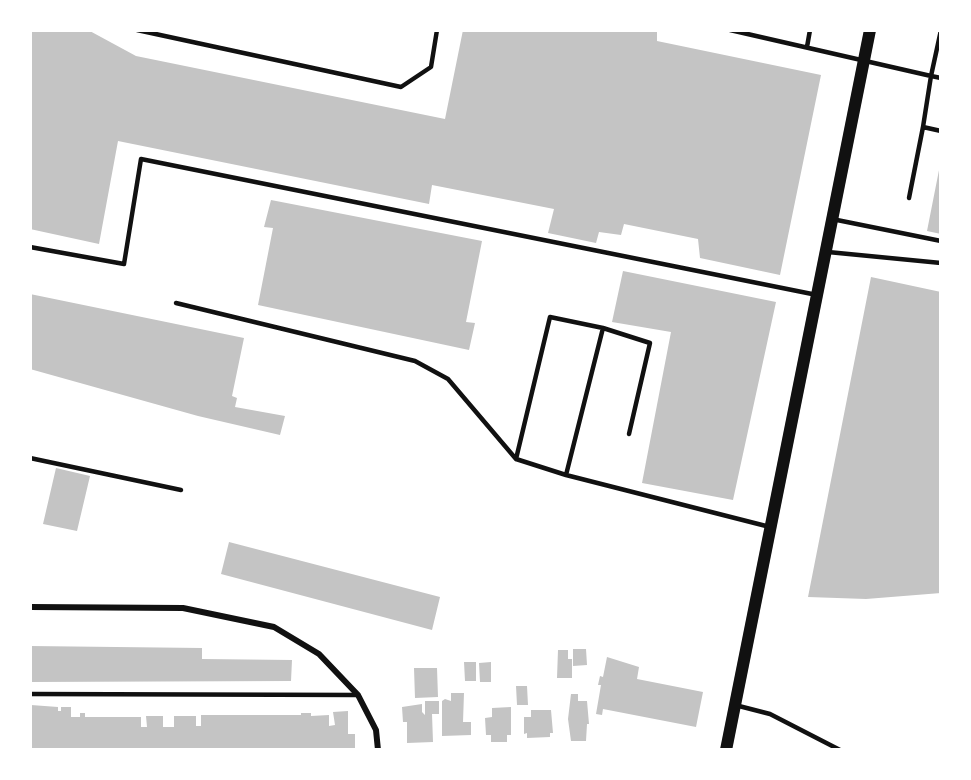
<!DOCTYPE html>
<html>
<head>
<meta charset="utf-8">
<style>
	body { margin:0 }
	#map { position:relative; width:971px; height:780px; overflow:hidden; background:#fff; font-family:Montserrat,sans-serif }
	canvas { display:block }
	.frame { position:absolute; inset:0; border:32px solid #fff; pointer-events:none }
</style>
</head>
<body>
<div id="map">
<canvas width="971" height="780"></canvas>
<div class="frame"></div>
</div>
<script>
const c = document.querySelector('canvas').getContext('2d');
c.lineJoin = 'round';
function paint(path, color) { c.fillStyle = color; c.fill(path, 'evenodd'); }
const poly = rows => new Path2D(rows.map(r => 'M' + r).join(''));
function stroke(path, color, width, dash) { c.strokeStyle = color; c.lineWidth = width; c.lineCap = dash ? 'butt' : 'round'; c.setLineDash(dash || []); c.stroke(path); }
const building = poly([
	[30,30,88,30,136,56,445,119,463,30,657,30,657,41,821,75,780,275,700,258,698,239,624,224,621,235,599,232,596,243,548,233,554,209,432,185,429,204,118,141,99,244,30,229],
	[940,165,941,165,941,234,927,231],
	[271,200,482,241,466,322,475,323,469,350,258,305,273,228,264,227],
	[623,271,776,302,733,500,642,483,671,332,612,322],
	[871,277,941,292,941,593,866,599,808,597],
	[30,294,244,338,232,396,237,398,235,407,285,416,280,435,198,416,30,369],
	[56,468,90,476,77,531,43,524],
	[229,542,440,597,432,630,221,574],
	[30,646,202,648,202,659,292,660,291,681,30,682],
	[573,649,586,649,587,665,573,666],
	[558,650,568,650,568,659,572,659,572,678,557,678],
	[607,657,639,667,637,679,703,692,696,727,603,709,602,715,596,714,601,685,598,685,600,676,603,677],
	[464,662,476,662,476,681,465,681],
	[491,662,491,682,480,682,479,663],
	[414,668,437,668,438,697,415,698],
	[516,686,527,686,528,705,517,705],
	[451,693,464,693,463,722,471,722,471,735,442,736,442,701,445,699,451,701],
	[571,694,578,694,578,701,587,701,589,724,587,724,586,741,571,741,568,719],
	[425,701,439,701,439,714,432,714,433,742,407,743,407,722,403,722,402,707,422,704,422,712,425,715],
	[31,705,58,707,58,711,61,711,61,707,71,707,71,717,80,717,80,713,85,713,85,717,141,717,141,727,147,727,146,716,163,716,163,727,174,727,174,716,196,716,196,726,201,726,201,715,301,715,301,713,311,713,311,716,329,715,329,726,335,725,333,712,348,711,348,734,355,734,355,750,30,750],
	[511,707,511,735,507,735,507,742,491,742,491,735,486,735,485,718,492,717,492,708],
	[531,710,551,710,553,733,550,733,550,737,527,738,527,733,524,734,524,717,531,717]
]);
const service = poly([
	[137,30,401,87,431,67,437,30],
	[730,30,931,76,941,30],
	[807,47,810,30],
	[941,78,931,76,923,127,941,131],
	[909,198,923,127],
	[832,219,941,241],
	[30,247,124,264,141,159,817,295],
	[828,252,941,263],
	[176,303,415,361,448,379,516,459],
	[629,434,650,343,603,328,566,475,770,527],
	[30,458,181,490],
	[566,475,516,459,550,317,603,328],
	[30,694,358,695],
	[735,705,770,714,840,750]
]);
const minor = poly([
	[30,607,183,608,274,627,319,654,358,695,376,730,378,750]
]);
const secondary = poly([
	[726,750,870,30]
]);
paint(building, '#c4c4c4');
stroke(service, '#111', 4.5);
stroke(minor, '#111', 6);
stroke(secondary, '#111', 12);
</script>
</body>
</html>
